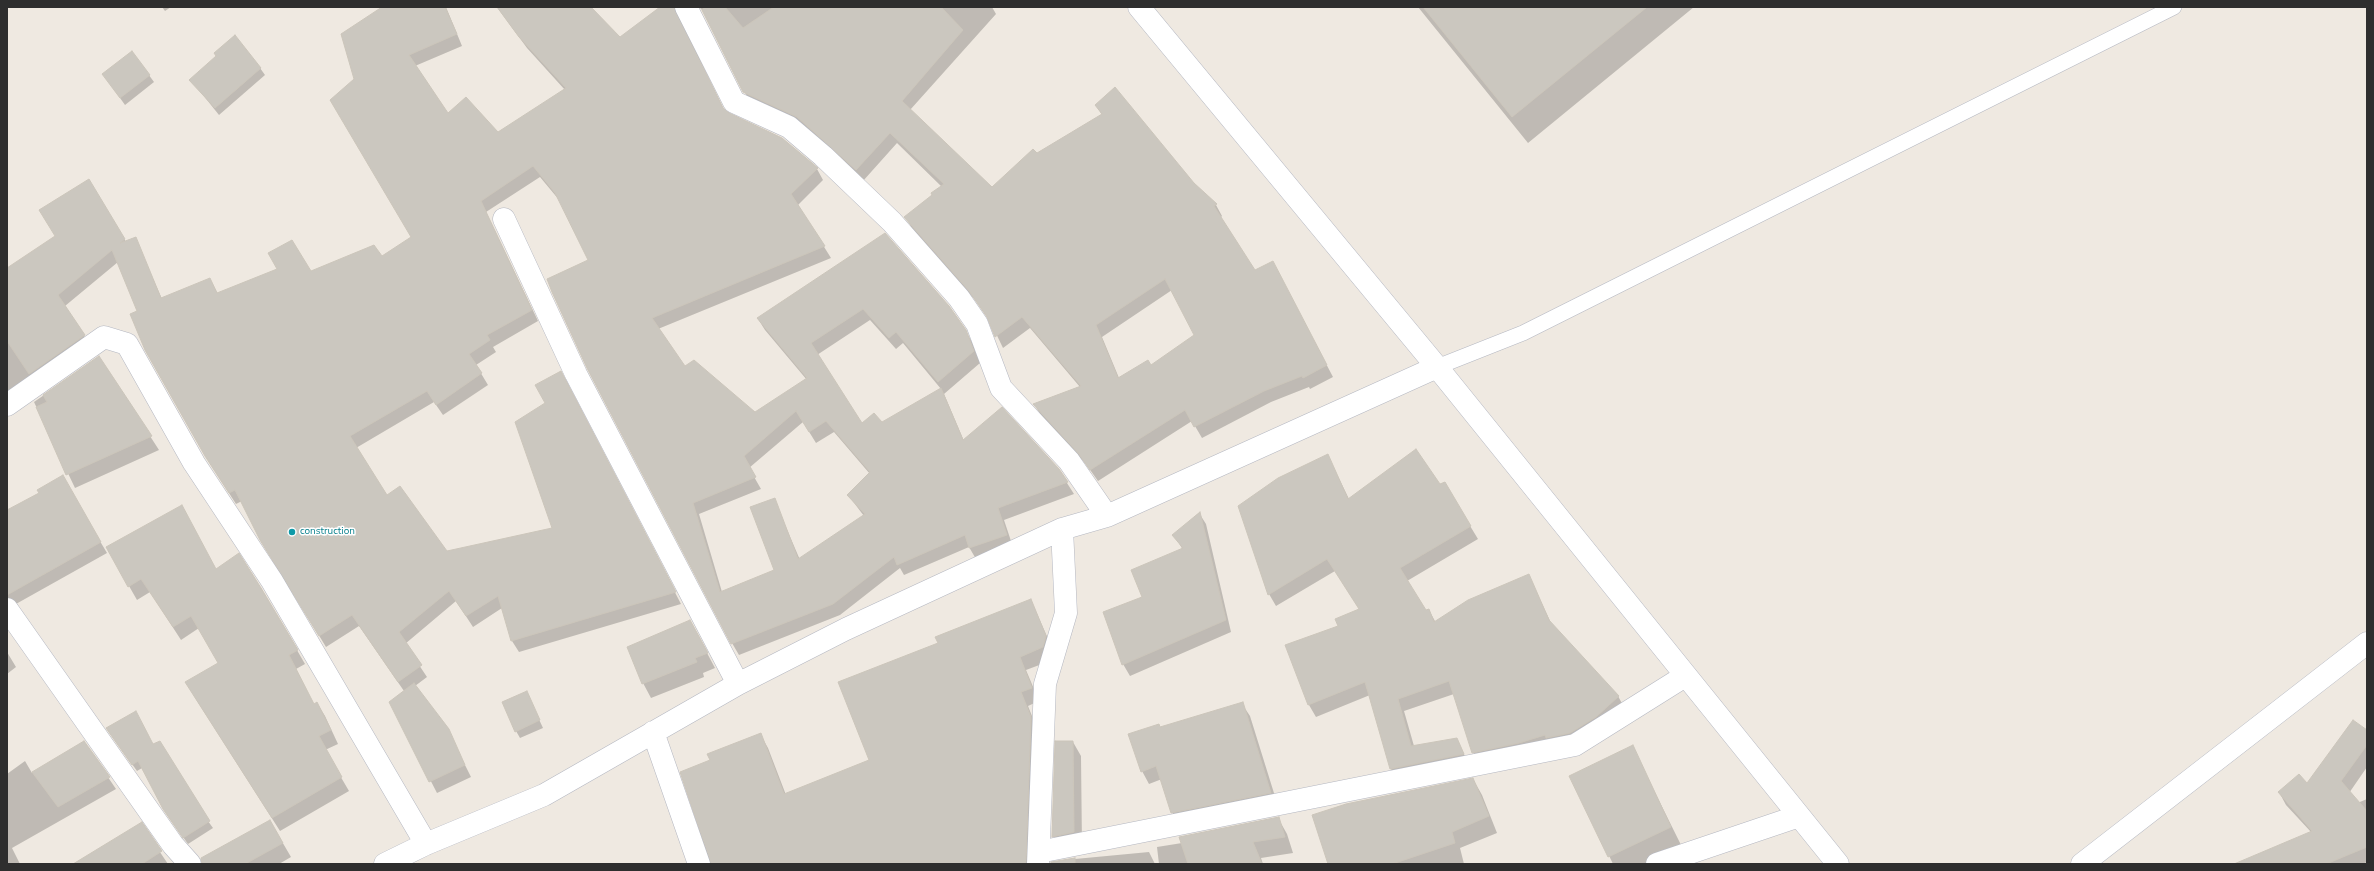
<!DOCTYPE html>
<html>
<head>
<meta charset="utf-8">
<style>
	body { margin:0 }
	#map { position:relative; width:2374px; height:871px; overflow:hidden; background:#efe9e1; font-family:"Nunito Sans",sans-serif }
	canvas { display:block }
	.frame { position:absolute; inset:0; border:8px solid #2e2e2e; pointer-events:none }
</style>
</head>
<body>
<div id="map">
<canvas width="2374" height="871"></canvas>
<div class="frame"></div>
</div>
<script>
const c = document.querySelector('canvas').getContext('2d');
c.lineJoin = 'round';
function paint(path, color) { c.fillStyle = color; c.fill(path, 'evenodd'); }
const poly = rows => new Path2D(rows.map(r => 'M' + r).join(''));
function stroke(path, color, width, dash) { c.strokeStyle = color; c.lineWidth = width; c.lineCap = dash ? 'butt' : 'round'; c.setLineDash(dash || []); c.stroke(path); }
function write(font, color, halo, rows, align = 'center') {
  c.font = font + ' "Nunito Sans",sans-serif'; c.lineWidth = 3; c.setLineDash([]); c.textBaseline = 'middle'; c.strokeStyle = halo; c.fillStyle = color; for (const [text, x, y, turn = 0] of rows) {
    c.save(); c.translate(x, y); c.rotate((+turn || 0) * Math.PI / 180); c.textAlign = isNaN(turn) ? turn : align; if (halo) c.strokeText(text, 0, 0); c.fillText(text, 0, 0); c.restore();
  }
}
const shadow = poly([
	[162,7,171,7,165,11],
	[384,7,446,7,462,46,415,66,448,114,498,134,565,90,527,48,497,7,590,7,620,38,661,7,687,7,681,25,724,110,817,169,823,180,798,205,831,258,658,329,684,367,755,413,807,380,765,330,758,319,885,234,965,330,972,342,980,363,944,394,964,441,1058,469,1074,494,1004,520,1013,547,976,559,969,547,904,575,900,568,840,615,739,655,732,643,589,261,560,201,540,177,486,212,538,321,493,347,496,352,476,365,488,385,443,415,434,402,356,448,387,496,446,552,553,529,546,403,567,383,681,604,519,652,512,641,502,608,473,627,456,601,405,644,427,677,415,686,447,729,471,777,437,793,390,702,404,691,359,626,326,647,268,551,242,501,236,504,213,468,146,350,138,311,118,262,65,306,91,347,7,404,7,279,56,236,89,181,126,242,135,238,162,299,210,279,218,294,382,257,412,237,356,80],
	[870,320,896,349,903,343,941,389,881,424,862,425,817,355],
	[803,422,816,443,834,432,870,474,848,495,864,516,800,560,774,499,776,571,722,592,699,514,761,489,749,468],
	[689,7,992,7,996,14,910,110,992,188,1037,155,1102,115,1096,105,1194,184,1216,205,1222,216,1220,218,1255,272,1279,274,1333,377,1310,389,1309,387,1271,402,1202,438,1192,421,1098,481,1086,464,1041,416,1035,405,1080,387,1030,328,1003,348,990,321,977,302,912,229,906,217,942,187,897,143,863,181,751,104,703,11,700,8],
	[1172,290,1195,335,1151,366,1119,378,1102,337],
	[1418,7,1694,7,1528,143],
	[132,52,154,82,125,105,103,74],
	[260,68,265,75,219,115,191,80],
	[99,357,159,450,75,488,34,402],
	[1328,456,1349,499,1440,486,1444,483,1478,539,1407,581,1425,611,1429,610,1436,623,1529,576,1552,625,1618,696,1625,709,1603,729,1480,765,1473,752,1454,694,1404,711,1414,746,1457,739,1470,767,1398,781,1391,769,1370,695,1316,717,1309,705,1286,645,1340,627,1360,610,1335,571,1276,606,1269,594],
	[62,477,107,553,7,609,7,511,40,493],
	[182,506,216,570,261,588,305,664,296,669,314,705,317,703,325,716,338,744,325,750,349,791,280,831,194,696,219,663,199,628,181,640,150,592,137,600,129,586],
	[1199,513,1206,524,1231,632,1130,676,1123,664,1144,597,1183,550,1174,535],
	[1031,600,1053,650,1050,661,1026,670,1039,701,1028,706,1038,731,1034,864,712,864,712,760,760,734,768,748,786,795,871,760,939,643],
	[698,636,715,668,703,673,704,677,651,698,643,683],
	[7,652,16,667,7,674],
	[530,700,543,728,520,738,516,731],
	[1242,704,1250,716,1278,806,1180,825,1172,812,1162,779,1149,784,1142,771,1160,728],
	[2367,732,2367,767,2336,812,2367,799,2367,862,2363,864,2259,864,2311,832,2286,805,2279,792,2308,785],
	[112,736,153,745,213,828,188,844,168,816,142,768,137,771],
	[84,742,116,789,12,848,20,864,7,864,7,774,25,761,32,773],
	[1073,742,1081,756,1082,847,1061,851,1053,836],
	[1632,746,1683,849,1650,864,1613,864,1571,776],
	[1473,779,1482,795,1497,833,1460,848,1464,864,1329,864],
	[1278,818,1287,834,1293,853,1261,858,1263,864,1159,864,1157,847,1182,843],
	[270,821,291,857,279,864,225,864],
	[141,824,168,864,102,864],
	[1149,852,1155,864,1051,864,1075,859]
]);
const building = poly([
	[382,7,445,7,457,34,409,55,448,113,466,97,498,132,566,88,519,37,497,7,591,7,620,37,660,7,674,7,723,108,729,113,782,138,818,168,791,194,825,246,652,318,685,366,694,360,755,412,807,378,757,318,885,233,949,306,966,330,974,351,938,382,896,332,889,338,863,309,811,343,862,423,874,413,882,422,941,388,963,440,1002,407,1059,469,1068,482,998,508,1007,535,969,548,965,535,897,565,894,557,833,604,731,644,587,368,552,292,547,279,588,260,555,193,533,166,481,201,532,310,487,335,490,340,469,354,482,373,436,405,427,391,350,436,387,495,400,486,447,551,552,528,515,422,545,403,535,385,561,371,676,592,511,641,498,596,466,616,449,591,399,632,422,665,398,682,352,615,319,636,260,540,235,490,229,493,205,456,145,350,130,314,137,311,112,250,58,295,85,335,29,374,7,341,7,268,55,236,39,210,89,179,125,239,120,243,136,237,161,298,210,278,217,293,277,269,268,253,292,240,311,271,374,245,382,256,411,237,330,100,354,79,341,34,382,7],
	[796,411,809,432,826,421,870,472,847,495,865,514,798,559,775,498,750,507,774,570,720,592,693,503,756,477,744,456,796,411],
	[705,7,725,7,743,28,774,7,941,7,963,30,902,101,992,187,1033,149,1037,153,1102,114,1095,105,1115,87,1194,183,1217,204,1214,206,1255,270,1273,261,1327,365,1303,378,1302,376,1264,391,1194,427,1185,410,1090,470,1078,453,1033,404,1081,386,1022,317,995,337,987,317,969,291,904,217,932,195,931,193,944,184,890,133,856,170,797,117,743,92,702,10,705,7],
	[1165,279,1194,335,1151,365,1148,360,1118,378,1096,325,1165,279],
	[1423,7,1647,7,1512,117,1423,7],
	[235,35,261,68,215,108,189,80,216,56,214,53,235,35],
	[132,51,150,75,120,98,102,74,132,51],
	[99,356,152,436,66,475,36,407,47,402,43,395,99,356],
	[1416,449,1440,484,1445,482,1471,526,1400,568,1426,610,1429,609,1434,622,1468,600,1529,574,1549,620,1619,696,1596,717,1570,733,1546,738,1545,735,1519,743,1472,753,1449,681,1398,699,1411,746,1457,738,1464,754,1390,769,1365,682,1308,705,1285,645,1338,626,1335,619,1359,609,1327,559,1268,595,1238,506,1278,478,1328,454,1348,499,1416,449],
	[63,475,101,542,7,595,7,510,39,493,37,490,63,475],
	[182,505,216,569,239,553,261,588,298,650,289,655,314,704,317,702,331,730,319,736,342,777,272,818,185,682,218,663,191,616,173,627,141,579,128,587,106,547,182,505],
	[1200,512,1226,620,1122,665,1103,612,1142,597,1131,570,1183,548,1172,535,1200,512],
	[1031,599,1046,636,1043,647,1020,657,1032,688,1021,692,1031,717,1026,864,711,864,680,772,710,760,707,754,761,733,784,794,869,760,838,682,938,643,935,637,1031,599],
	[690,620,708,653,695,658,697,662,642,684,627,647,690,620],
	[414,683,449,729,465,765,429,782,389,702,414,683],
	[527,691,540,720,515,732,502,702,527,691],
	[1243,702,1271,793,1171,813,1156,766,1141,772,1128,734,1159,724,1160,727,1243,702],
	[136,711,153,744,160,741,210,821,183,838,163,809,138,761,132,765,106,728,136,711],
	[2353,720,2367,730,2367,745,2341,781,2367,811,2367,847,2326,864,2234,864,2312,831,2278,792,2299,774,2307,783,2353,720],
	[84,741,110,777,58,807,32,772,84,741],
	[1055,741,1073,741,1074,832,1052,837,1055,741],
	[1633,745,1671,827,1608,857,1569,776,1633,745],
	[1473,778,1489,816,1452,832,1455,843,1392,864,1328,864,1312,815,1346,804,1473,778],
	[1279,817,1285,837,1253,842,1262,864,1188,864,1179,837,1279,817],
	[270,820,283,843,245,864,202,864,201,858,270,820],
	[142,822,162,851,142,864,73,864,142,822],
	[1075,858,1075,864,1051,864,1051,862,1075,858]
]);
const service = poly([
	[1437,367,1523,333,2174,7]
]);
const minor = poly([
	[686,7,734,102,789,127,823,156,892,222,959,298,977,324,1001,388,1069,461,1107,516],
	[1139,7,1437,367,1838,864],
	[504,219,576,374,738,684],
	[7,405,104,337,127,344,194,463,272,581,426,844],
	[7,609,173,845,190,864],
	[653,732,699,864],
	[1039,852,1575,745,1685,676],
	[385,864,426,844,544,795,738,684,846,629,1062,529,1107,516,1437,367],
	[1038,864,1045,684,1066,613,1062,529],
	[1657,864,1799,816],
	[2082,864,2367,643]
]);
const markers = [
	[292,532,4,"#0f9aa8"]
];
const cultureNames = [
	["construction",300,532]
];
paint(shadow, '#0003');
paint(building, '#cbc7bf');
stroke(building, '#cbc5ba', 1);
stroke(service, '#b4b7c1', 16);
stroke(minor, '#b4b7c1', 23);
stroke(service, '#fff', 15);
stroke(minor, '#fff', 22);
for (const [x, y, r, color] of markers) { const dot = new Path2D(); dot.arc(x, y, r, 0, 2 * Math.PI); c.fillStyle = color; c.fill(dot); stroke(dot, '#fff', 1.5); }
write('10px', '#0d838f', '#fff', cultureNames, 'left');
</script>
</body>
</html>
